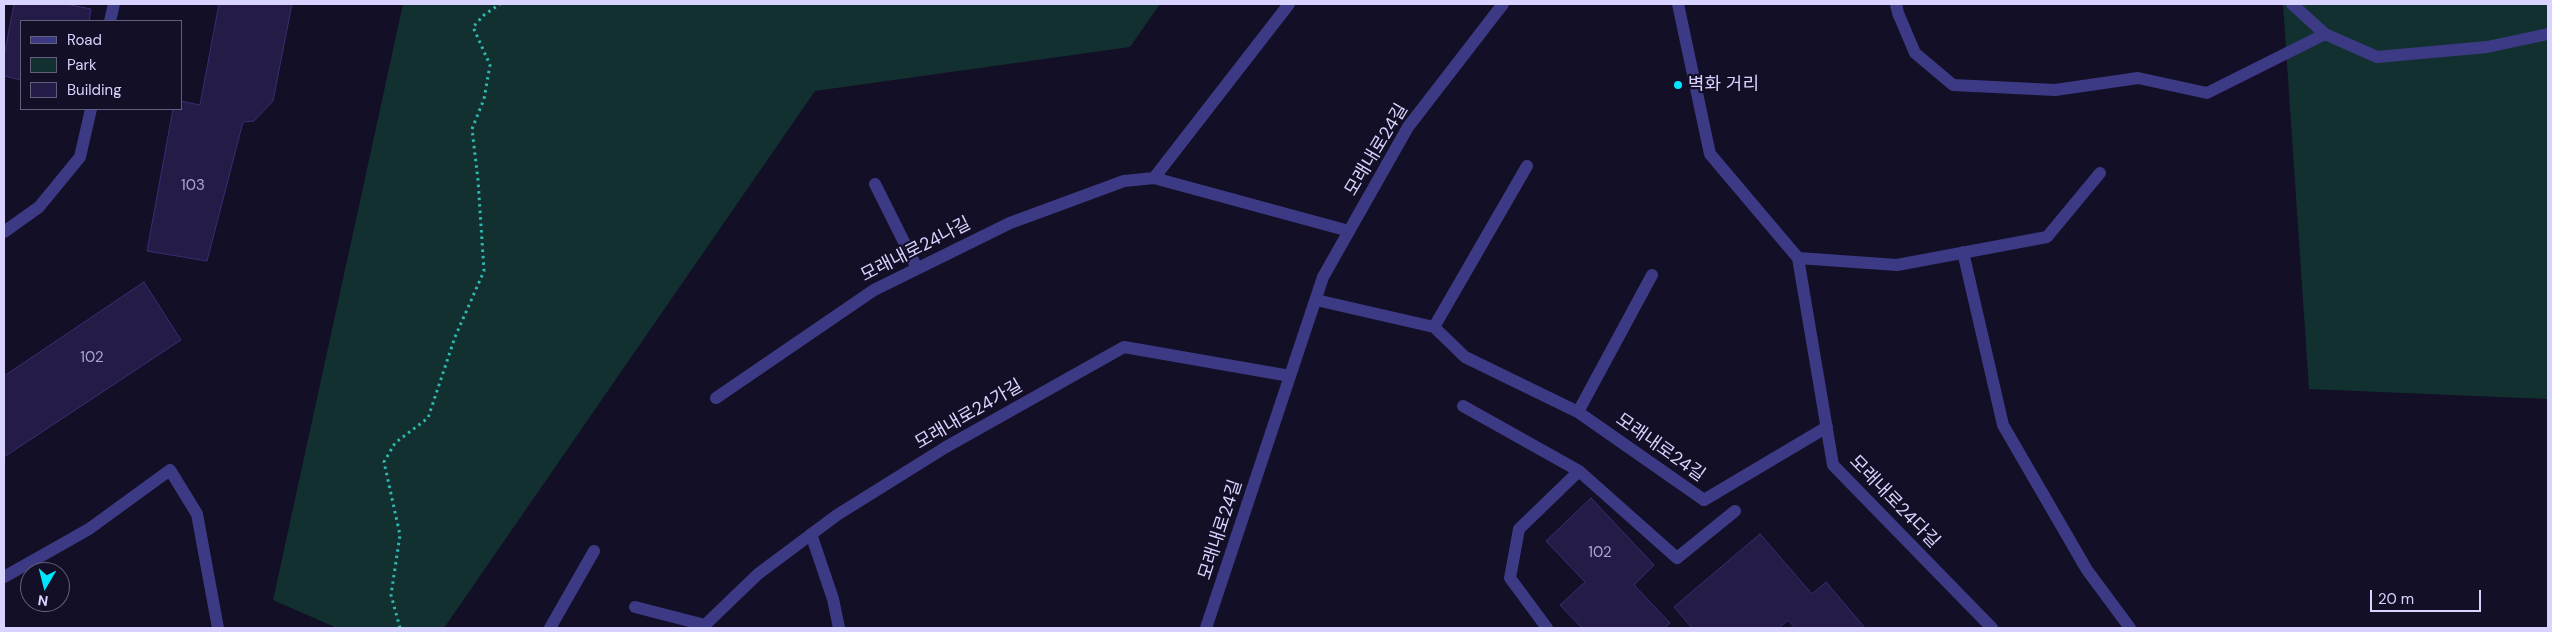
<!DOCTYPE html>
<html>
<head>
<meta charset="utf-8">
<style>
	body { margin:0 }
	#map { position:relative; width:2552px; height:632px; overflow:hidden; background:#130f26; font-family:"DM Sans",sans-serif }
	canvas { display:block }
	.frame { position:absolute; inset:0; border:5px solid #d9d4ff; pointer-events:none }
	.legend { position:absolute; left:20px; top:20px; width:162px; height:90px; box-sizing:border-box; background:#130f26; border:1px solid #625e7d; margin:0; padding:6px 9px; list-style:none; font-size:15px; color:#d9d4ff }
	.legend li { display:flex; align-items:center; gap:10px; height:25px }
	.legend b { width:25px; border:1px solid #625e7d }
	.north { position:absolute; left:20px; top:562px; width:50px; height:50px; box-sizing:border-box; background:#130f26; border:1px solid #625e7d; border-radius:50%; rotate:188deg; font-size:14px; font-weight:700; line-height:20px; text-align:center; color:#d9d4ff }
	.north::after { content:''; display:block; margin:auto; width:18px; height:22px; background:#00e5ff; clip-path:polygon(50% 0,100% 100%,50% 72%,0 100%) }
	.scale { position:absolute; left:2370px; top:590px; width:111px; height:22px; box-sizing:border-box; border:2px solid #d9d4ff; border-top:0; padding-left:6px; font-size:15px; line-height:18px; white-space:nowrap; color:#d9d4ff; -webkit-text-stroke:4px #130f26; paint-order:stroke }
</style>
</head>
<body>
<div id="map">
<canvas width="2552" height="632"></canvas>
<div class="frame"></div>
<ul class="legend">
<li><b style="height:6px;background:#3d3a85"></b>Road</li>
<li><b style="height:14px;background:#12302f"></b>Park</li>
<li><b style="height:14px;background:#241b47"></b>Building</li>
</ul>
<div class="north">N</div>
<div class="scale">20 m</div>
</div>
<script>
const c = document.querySelector('canvas').getContext('2d');
c.lineJoin = 'round';
function paint(path, color) { c.fillStyle = color; c.fill(path, 'evenodd'); }
const poly = rows => new Path2D(rows.map(r => 'M' + r).join(''));
function stroke(path, color, width, dash) { c.strokeStyle = color; c.lineWidth = width; c.lineCap = dash ? 'butt' : 'round'; c.setLineDash(dash || []); c.stroke(path); }
function write(font, color, halo, rows, align = 'center') {
  c.font = font + ' "DM Sans","Noto Sans KR",sans-serif'; c.lineWidth = 4.5; c.setLineDash([]); c.textBaseline = 'middle'; c.strokeStyle = halo; c.fillStyle = color; for (const [text, x, y, turn = 0] of rows) {
    c.save(); c.translate(x, y); c.rotate((+turn || 0) * Math.PI / 180); c.textAlign = isNaN(turn) ? turn : align; if (halo) c.strokeText(text, 0, 0); c.fillText(text, 0, 0); c.restore();
  }
}
const green = poly([
	[403,4,1160,4,1130,47,815,91,444,628,337,628,273,600],
	[2283,4,2548,4,2548,399,2309,389]
]);
const building = poly([
	[14,4,66,4,91,9,89,21,21,21,21,80,4,76,4,56,14,4],
	[219,4,292,4,273,101,254,121,243,122,207,261,147,251,173,109,181,109,181,101,200,105,219,4],
	[144,282,181,340,4,457,4,376,144,282],
	[1591,498,1654,565,1634,585,1670,623,1664,628,1582,628,1560,605,1585,582,1546,541,1591,498],
	[1760,534,1812,594,1826,582,1865,628,1795,628,1788,620,1779,628,1692,628,1674,607,1760,534]
]);
const path = poly([
	[400,628,391,595,400,535,384,462,395,443,428,418,455,337,484,271,478,180,472,129,484,99,490,65,473,27,484,15,500,4]
]);
const street = poly([
	[1678,4,1710,154,1798,258,1897,265,2047,237,2100,173],
	[1896,4,1898,13,1915,53,1953,85,2055,90,2138,78,2207,93,2325,34],
	[2292,4,2325,34,2377,57,2487,47,2548,34],
	[110,21,114,4],
	[1154,178,1289,4],
	[875,184,917,268],
	[4,232,39,207,80,157,91,109],
	[1963,252,2003,425,2087,570,2130,628],
	[1798,258,1833,465,1992,628],
	[1316,300,1434,327,1465,357,1578,412,1704,500,1827,427],
	[1434,327,1527,166],
	[716,398,874,290,1010,223,1124,181,1154,178,1349,231],
	[1463,406,1579,471],
	[1578,412,1652,275],
	[811,534,833,599,839,628],
	[4,577,89,529,170,470,197,514,218,628],
	[635,607,705,625,706,628],
	[705,625,758,574,837,515,946,447,1124,347,1290,376],
	[550,628,594,551],
	[1206,628,1323,277,1408,127,1503,4],
	[1547,628,1510,578,1519,529,1579,471,1677,558,1735,511]
]);
const markers = [
	[1678,85,5,"#00e5ff"]
];
const numberNames = [
	["103",193,186],
	["102",92,358],
	["102",1600,553]
];
const poiNames = [
	["벽화 거리",1688,85]
];
const streetNames = [
	["모래내로24길",1377,150,-59],
	["모래내로24나길",916,250,-27],
	["모래내로24가길",969,415,-30],
	["모래내로24길",1660,448,35],
	["모래내로24다길",1894,502,46],
	["모래내로24길",1221,530,-72]
];
paint(green, '#12302f');
paint(building, '#241b47');
stroke(building, '#3b2d73', 1);
stroke(path, '#2fb8b0', 3, [2.5, 4]);
stroke(street, '#3d3a85', 12);
for (const [x, y, r, color] of markers) { const dot = new Path2D(); dot.arc(x, y, r, 0, 2 * Math.PI); c.fillStyle = color; c.fill(dot); stroke(dot, '#130f26', 2); }
write('15px', '#aca6d1', null, numberNames);
write('18px', '#d9d4ff', '#130f26', poiNames, 'left');
write('18px', '#d9d4ff', '#130f26', streetNames);
</script>
</body>
</html>
